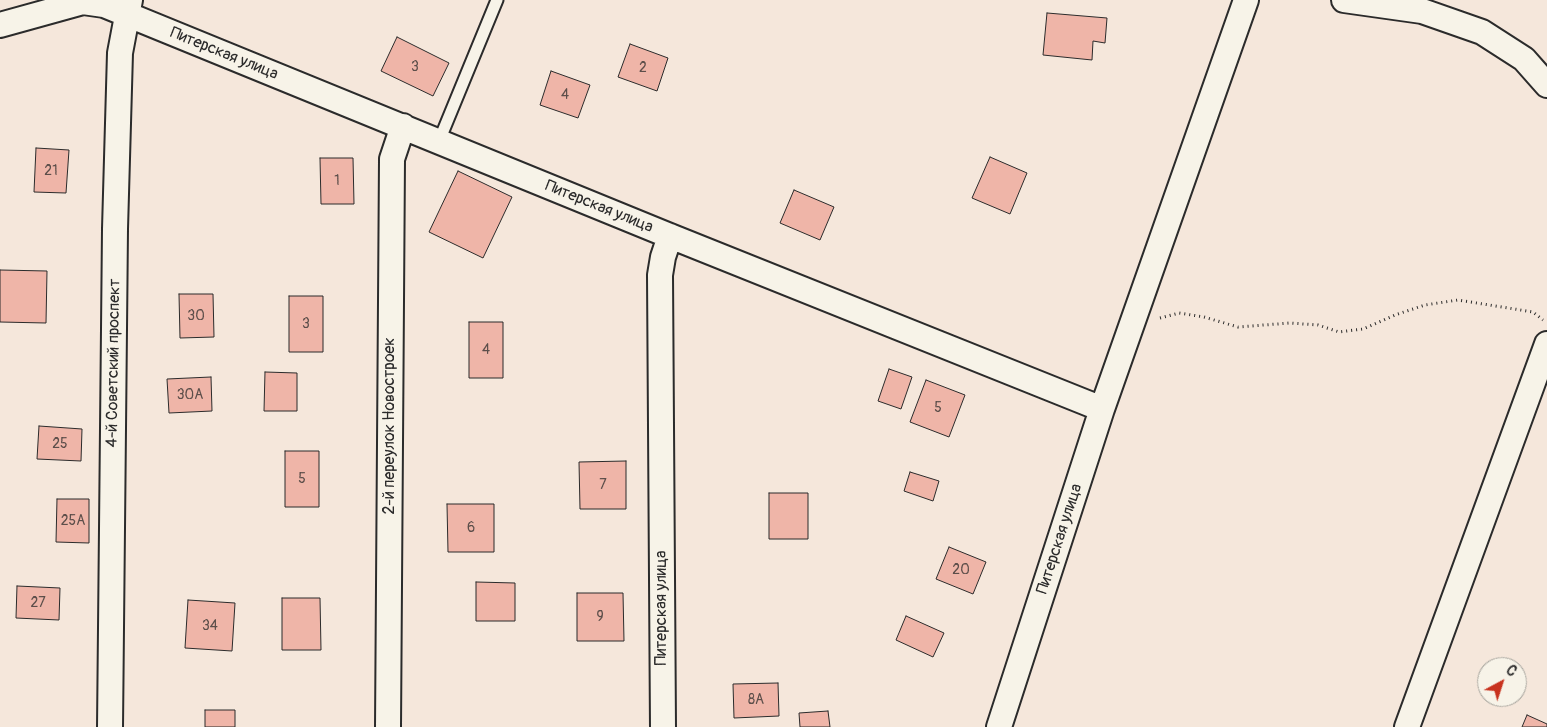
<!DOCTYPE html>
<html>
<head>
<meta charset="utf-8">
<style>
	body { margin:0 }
	#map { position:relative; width:1547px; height:727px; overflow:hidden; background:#f5e7db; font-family:Pangolin,sans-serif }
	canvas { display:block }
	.north { position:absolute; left:1477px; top:657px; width:50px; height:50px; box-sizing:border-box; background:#f7f3e8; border:1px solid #a5a39c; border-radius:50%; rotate:40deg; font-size:14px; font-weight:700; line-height:20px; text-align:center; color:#2b2b2b }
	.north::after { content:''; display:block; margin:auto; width:18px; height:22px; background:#c8321e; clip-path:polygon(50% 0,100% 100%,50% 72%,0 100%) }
</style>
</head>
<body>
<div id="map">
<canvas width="1547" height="727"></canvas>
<div class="north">С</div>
</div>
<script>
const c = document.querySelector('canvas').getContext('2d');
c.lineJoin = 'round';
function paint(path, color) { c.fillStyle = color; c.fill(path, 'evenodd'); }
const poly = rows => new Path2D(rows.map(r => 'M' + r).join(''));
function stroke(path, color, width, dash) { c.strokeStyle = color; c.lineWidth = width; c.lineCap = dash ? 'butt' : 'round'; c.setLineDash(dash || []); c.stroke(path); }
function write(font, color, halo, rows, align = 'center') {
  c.font = font + ' Pangolin,sans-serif'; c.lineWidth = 5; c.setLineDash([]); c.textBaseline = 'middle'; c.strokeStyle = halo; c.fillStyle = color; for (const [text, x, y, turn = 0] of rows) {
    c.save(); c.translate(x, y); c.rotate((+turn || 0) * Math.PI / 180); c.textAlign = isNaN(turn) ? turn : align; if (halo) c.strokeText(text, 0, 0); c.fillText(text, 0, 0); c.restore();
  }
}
const building = poly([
	[1047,13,1107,18,1105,43,1093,41,1092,60,1043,55,1047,13],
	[397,37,449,63,433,96,381,71,397,37],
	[630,44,668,58,657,91,618,77,630,44],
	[551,71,590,85,578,118,540,105,551,71],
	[36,148,69,150,66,193,34,192,36,148],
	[990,157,1027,173,1010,214,972,198,990,157],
	[320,158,353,158,354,204,321,204,320,158],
	[458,171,512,197,483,258,429,232,458,171],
	[794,190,834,207,820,240,780,223,794,190],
	[0,270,47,271,46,323,0,322,0,270],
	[179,294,213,294,214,337,180,338,179,294],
	[289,296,323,296,323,352,289,352,289,296],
	[469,322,503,322,503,378,469,378,469,322],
	[889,369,912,377,901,409,878,401,889,369],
	[265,372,297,373,297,411,264,411,265,372],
	[211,377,212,411,169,413,167,379,211,377],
	[926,380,965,395,949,437,910,422,926,380],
	[39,426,82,429,81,461,37,459,39,426],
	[285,451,319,451,319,507,285,507,285,451],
	[626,461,626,509,580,509,579,462,626,461],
	[910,472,939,481,933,501,904,491,910,472],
	[769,493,808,493,808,539,769,539,769,493],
	[57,499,89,499,89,543,56,542,57,499],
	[447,504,494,504,494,552,448,552,447,504],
	[949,547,986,562,973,594,936,579,949,547],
	[476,582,515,583,515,621,476,621,476,582],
	[17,586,60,588,59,620,16,618,17,586],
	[577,593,623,593,624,641,577,641,577,593],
	[282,598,320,598,321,650,282,650,282,598],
	[188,600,235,603,232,651,185,648,188,600],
	[906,616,944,633,933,657,896,640,906,616],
	[778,683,779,716,734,718,733,684,778,683],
	[205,710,235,710,235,727,205,727,205,710],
	[828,711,830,727,800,727,799,713,828,711],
	[1527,715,1547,724,1547,727,1522,727,1527,715]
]);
const path = poly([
	[1160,318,1179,313,1204,317,1238,327,1290,323,1318,325,1339,332,1363,329,1395,315,1425,305,1458,300,1533,312,1543,320]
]);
const service = poly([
	[439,141,497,0]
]);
const minor = poly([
	[1344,0,1422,11,1482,32,1524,59,1547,85],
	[0,25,83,2,104,5,670,236,1102,409,1246,0],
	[110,727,115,229,120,53,130,0],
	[388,727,392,159,403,126],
	[663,727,660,275,663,257,670,236],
	[999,727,1102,409],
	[1407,727,1547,344]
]);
const numberNames = [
	["3",415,67],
	["2",643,68],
	["4",565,95],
	["21",51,171],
	["1",337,181],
	["30",196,316],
	["3",306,324],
	["4",486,350],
	["30А",190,395],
	["5",938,408],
	["25",60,444],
	["5",302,479],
	["7",603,485],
	["25А",73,521],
	["6",471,528],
	["20",961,570],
	["27",38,603],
	["9",600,617],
	["34",210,626],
	["8А",756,700]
];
const streetNames = [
	["Питерская улица",224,54,22],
	["Питерская улица",599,207,22],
	["4-й Советский проспект",114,363,-89],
	["2-й переулок Новостроек",390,426,-90],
	["Питерская улица",1060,539,-72],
	["Питерская улица",662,608,-90]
];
paint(building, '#efb5a8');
stroke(building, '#2b2b2b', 1);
stroke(service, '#2b2b2b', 15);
stroke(minor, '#2b2b2b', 28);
stroke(path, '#2b2b2b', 3, [1, 4]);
stroke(service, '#f7f3e8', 11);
stroke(minor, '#f7f3e8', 24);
write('14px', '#5c4e4a', null, numberNames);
write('16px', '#2b2b2b', '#f7f3e8', streetNames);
</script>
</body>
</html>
